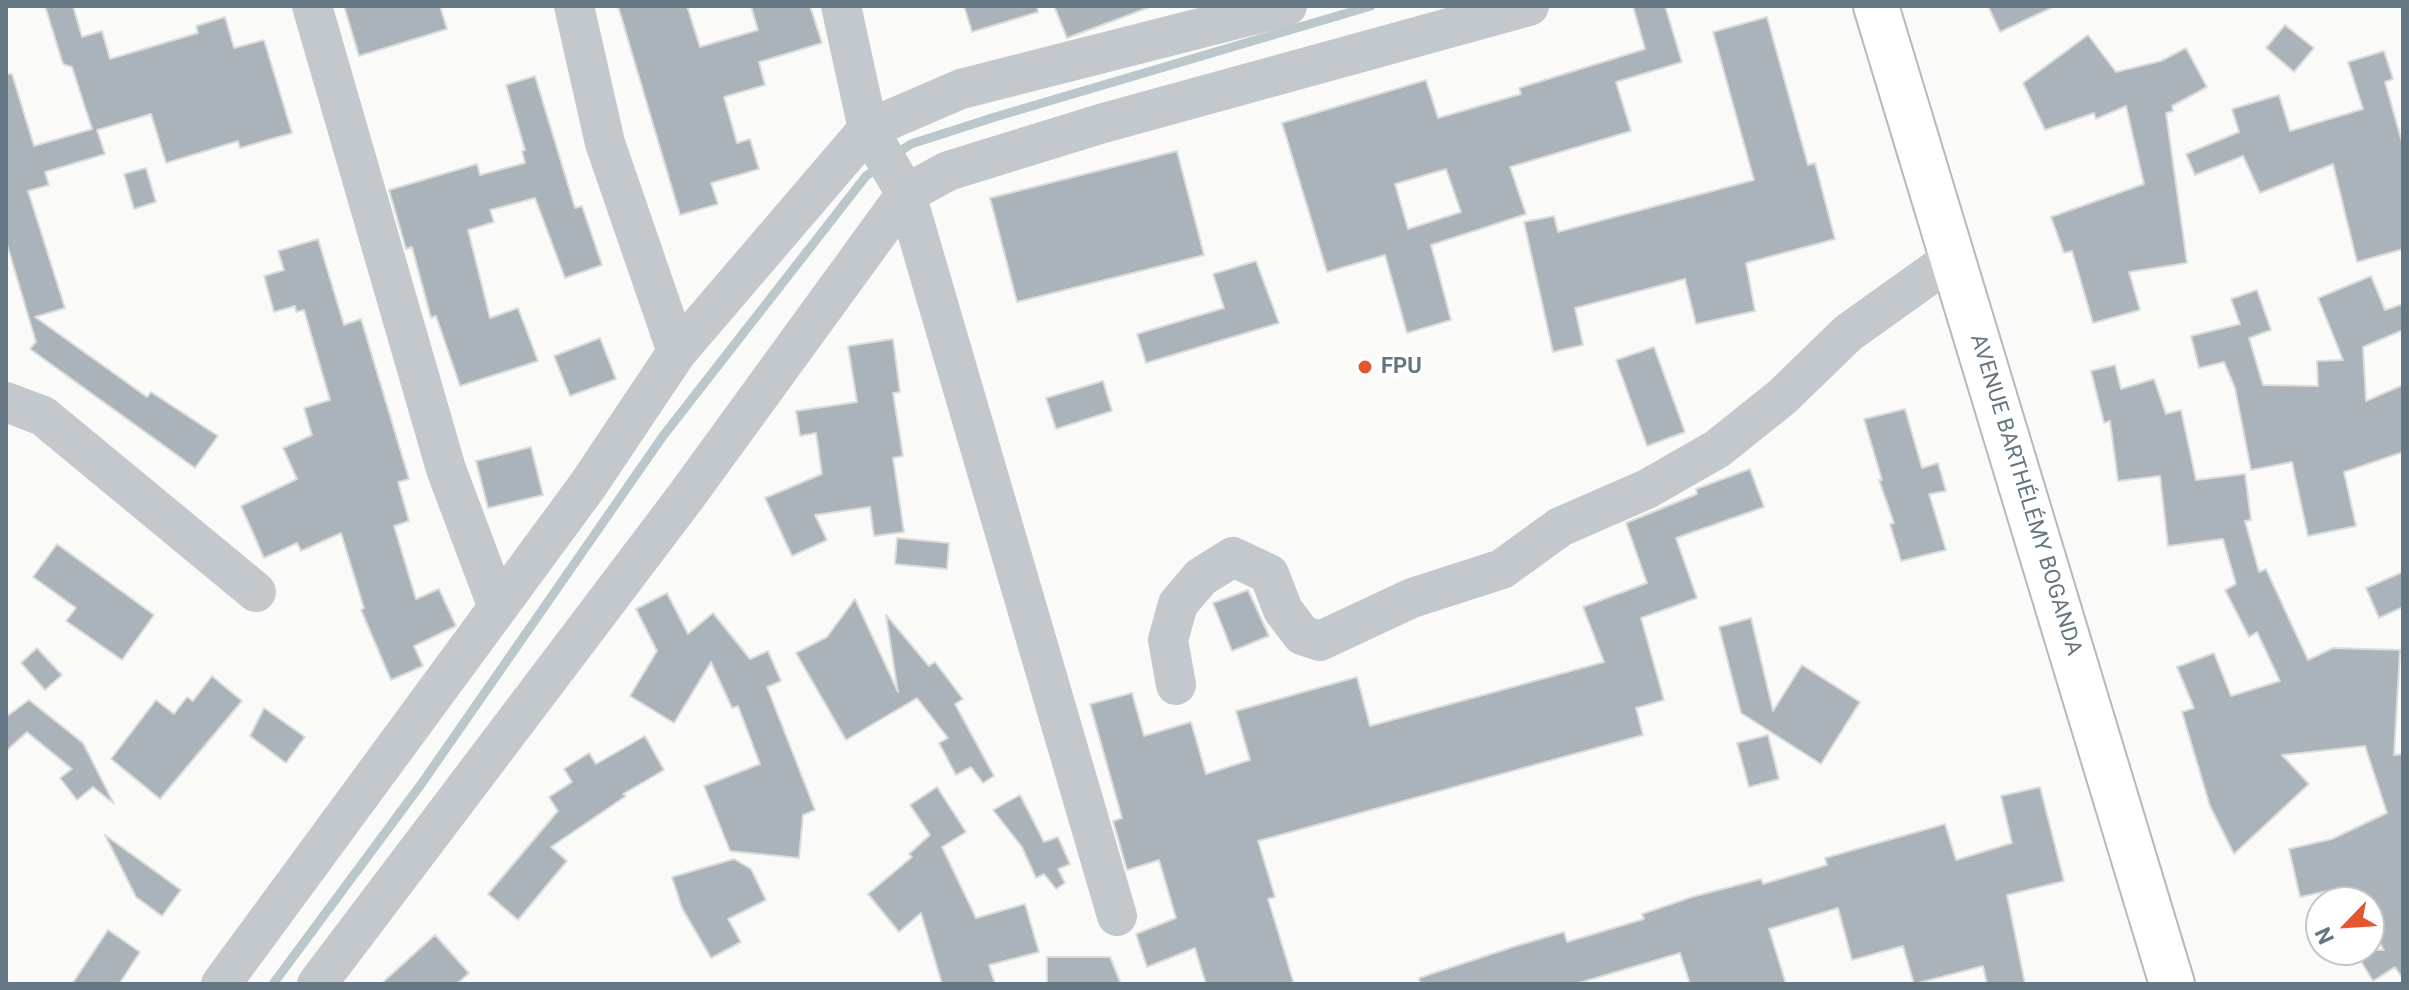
<!DOCTYPE html>
<html>
<head>
<meta charset="utf-8">
<style>
	body { margin:0 }
	#map { position:relative; width:2409px; height:990px; overflow:hidden; background:#fafaf8; font-family:Roboto,sans-serif }
	canvas { display:block }
	.frame { position:absolute; inset:0; border:8px solid #657683; pointer-events:none }
	.north { position:absolute; left:2305px; top:886px; width:80px; height:80px; box-sizing:border-box; background:#fff; border:2px solid #c1c8cd; border-radius:50%; rotate:245deg; font-size:22px; font-weight:700; line-height:32px; text-align:center; color:#657683 }
	.north::after { content:''; display:block; margin:auto; width:28px; height:36px; background:#e4572e; clip-path:polygon(50% 0,100% 100%,50% 72%,0 100%) }
</style>
</head>
<body>
<div id="map">
<canvas width="2409" height="990"></canvas>
<div class="frame"></div>
<div class="north">N</div>
</div>
<script>
const c = document.querySelector('canvas').getContext('2d');
c.lineJoin = 'round';
const poly = rows => new Path2D(rows.map(r => 'M' + r).join(''));
function stroke(path, color, width, dash) { c.strokeStyle = color; c.lineWidth = width; c.lineCap = dash ? 'butt' : 'round'; c.setLineDash(dash || []); c.stroke(path); }
function paint(path, color) { c.fillStyle = color; c.fill(path, 'evenodd'); }
function write(font, color, halo, rows, align = 'center') {
  c.font = font + ' Roboto,sans-serif'; c.lineWidth = 8; c.setLineDash([]); c.textBaseline = 'middle'; c.strokeStyle = halo; c.fillStyle = color; for (const [text, x, y, turn = 0] of rows) {
    c.save(); c.translate(x, y); c.rotate((+turn || 0) * Math.PI / 180); c.textAlign = isNaN(turn) ? turn : align; if (halo) c.strokeText(text, 0, 0); c.fillText(text, 0, 0); c.restore();
  }
}
const stream = poly([
	[896,154,911,144,995,117,1371,6],
	[273,984,422,783,663,436,866,176,878,168]
]);
const building = poly([
	[45,6,73,6,82,37,102,31,110,59,198,33,196,26,225,17,234,48,264,40,292,133,240,148,238,141,166,163,151,114,97,130,105,154,45,172,49,185,28,191,65,308,35,317,147,397,151,392,218,436,195,468,30,349,36,342,6,241,6,74,12,74,34,146,92,129,72,67,63,64,45,6],
	[344,6,440,6,447,29,359,56,344,6],
	[618,6,687,6,700,47,758,30,751,6,810,6,822,43,759,62,765,85,724,97,737,143,750,139,759,169,711,183,718,204,680,215,618,6],
	[964,6,1037,6,1038,12,972,32,964,6],
	[1054,6,1150,6,1150,7,1067,38,1054,6],
	[1633,6,1665,6,1682,62,1616,82,1631,131,1510,167,1526,214,1431,245,1451,320,1407,333,1385,255,1327,272,1282,123,1426,80,1438,118,1521,94,1519,88,1645,49,1633,6],
	[1446,169,1461,212,1408,229,1395,184,1446,169],
	[1988,6,2055,6,2000,32,1988,6],
	[1767,17,1808,165,1815,163,1835,239,1746,263,1755,311,1696,324,1685,279,1575,308,1583,345,1553,352,1524,222,1554,216,1558,232,1754,180,1713,32,1767,17],
	[2285,25,2314,48,2294,72,2266,48,2285,25],
	[2088,35,2116,72,2161,61,2186,48,2207,87,2172,106,2173,111,2166,113,2187,263,2129,272,2140,310,2093,323,2072,251,2064,253,2051,217,2144,184,2126,106,2096,119,2094,113,2045,130,2023,83,2088,35],
	[2384,51,2393,79,2385,82,2403,146,2403,249,2357,262,2333,164,2260,193,2243,156,2195,175,2186,154,2239,132,2232,109,2279,95,2290,131,2363,109,2348,62,2384,51],
	[535,76,575,208,582,206,602,265,565,278,535,198,490,210,494,222,468,230,490,318,518,308,538,361,460,386,436,316,431,318,412,247,406,249,389,190,477,164,480,175,525,163,522,151,525,150,506,85,535,76],
	[1177,151,1204,255,1017,302,990,198,1177,151],
	[146,168,156,202,134,209,124,174,146,168],
	[318,239,344,325,361,319,409,479,398,482,409,521,394,526,416,599,439,589,456,626,414,646,423,666,391,680,361,610,364,608,341,533,301,551,297,543,264,558,241,506,297,479,283,448,312,435,304,408,330,400,304,310,296,312,295,306,274,312,264,276,284,270,278,251,318,239],
	[1256,261,1279,323,1146,363,1137,334,1224,308,1213,274,1256,261],
	[2371,276,2385,310,2403,304,2403,330,2363,347,2366,401,2403,385,2403,452,2344,472,2356,526,2308,536,2292,462,2251,470,2235,388,2224,362,2199,368,2191,336,2240,324,2231,299,2257,290,2271,330,2249,338,2263,385,2318,386,2317,361,2343,360,2318,298,2371,276],
	[600,338,616,379,570,396,554,356,600,338],
	[893,339,900,392,893,393,903,456,893,458,904,532,874,536,870,507,815,515,827,540,792,556,765,498,822,474,816,433,800,436,796,411,857,402,848,346,893,339],
	[1654,347,1685,432,1647,446,1616,360,1654,347],
	[2115,365,2121,389,2154,379,2166,414,2181,410,2196,480,2245,474,2251,520,2245,521,2259,572,2266,569,2308,660,2333,648,2400,650,2394,755,2403,754,2403,979,2395,967,2373,981,2354,950,2384,950,2369,926,2369,902,2343,902,2337,889,2300,897,2289,849,2332,839,2387,813,2365,746,2282,755,2309,784,2234,854,2210,806,2182,712,2194,708,2177,667,2214,653,2231,696,2280,681,2257,632,2249,637,2225,590,2236,584,2223,539,2168,546,2160,476,2118,481,2110,421,2104,423,2091,371,2115,365],
	[1103,381,1112,411,1056,429,1046,398,1103,381],
	[1905,409,1922,468,1938,463,1946,491,1929,494,1946,550,1901,561,1890,524,1894,523,1879,480,1882,480,1864,419,1905,409],
	[531,447,543,495,488,508,476,461,531,447],
	[1750,469,1764,507,1676,538,1697,598,1641,618,1664,700,1636,708,1643,735,1258,841,1275,897,1268,899,1294,984,1206,984,1195,948,1147,967,1136,934,1176,918,1159,860,1127,870,1113,821,1122,818,1090,704,1132,693,1144,736,1191,722,1206,774,1250,760,1236,711,1357,677,1370,726,1604,662,1583,607,1647,583,1626,523,1697,494,1696,489,1750,469],
	[897,538,949,543,947,569,895,564,897,538],
	[57,544,154,615,122,660,66,621,76,608,33,577,57,544],
	[2403,572,2403,607,2379,618,2366,588,2403,572],
	[1248,590,1269,636,1232,651,1213,603,1248,590],
	[667,593,688,634,713,613,750,659,768,651,781,681,767,687,815,810,803,815,799,858,730,851,704,786,760,764,738,706,732,708,711,662,674,723,630,696,657,651,636,609,667,593],
	[855,599,898,692,886,615,929,666,935,662,963,699,955,704,994,776,983,783,971,767,956,775,939,743,948,738,917,698,846,740,796,653,827,637,855,599],
	[1751,618,1773,711,1802,665,1860,702,1821,764,1741,713,1719,627,1751,618],
	[37,648,62,675,45,690,21,663,37,648],
	[212,676,242,701,160,799,111,759,156,700,174,714,187,697,193,701,212,676],
	[29,700,83,743,114,804,93,787,77,800,60,778,72,769,27,732,6,751,6,717,29,700],
	[264,708,305,737,286,763,250,736,264,708],
	[1768,735,1779,779,1749,787,1737,743,1768,735],
	[645,736,664,770,623,794,626,796,551,847,567,861,518,920,488,894,558,811,549,797,572,782,564,769,589,753,596,764,645,736],
	[937,787,966,832,942,847,976,918,1025,904,1039,952,989,965,995,984,942,984,921,913,899,932,868,894,912,857,909,854,930,835,910,805,937,787],
	[2040,787,2064,881,2007,895,2025,984,1987,984,1983,966,1914,984,1903,946,1852,960,1838,908,1769,929,1786,984,1690,984,1680,953,1575,984,1420,984,1419,978,1516,946,1564,932,1567,942,1644,919,1642,914,1692,897,1761,879,1763,884,1827,865,1825,858,1945,824,1956,860,2012,843,2001,796,2040,787],
	[1020,795,1044,842,1058,837,1070,864,1058,869,1065,883,1056,889,1044,874,1036,878,1022,847,993,810,1020,795],
	[105,835,181,890,162,916,136,897,105,835],
	[734,859,751,869,766,900,728,919,741,942,711,958,682,908,672,877,734,859],
	[108,930,140,952,119,984,72,984,108,930],
	[435,935,469,973,457,984,381,984,435,935],
	[1047,957,1110,957,1121,984,1047,984,1047,957]
]);
const minor = poly([
	[312,6,446,469,497,605],
	[574,6,605,143,677,352],
	[841,6,868,129,906,194,1117,916],
	[6,402,43,416,256,592],
	[1176,685,1168,640,1178,604,1201,577,1233,557,1269,574,1283,610,1302,635,1320,641,1412,598,1502,569,1560,527,1647,489,1717,449,1782,397,1848,333,1953,258],
	[221,984,588,485,677,352,868,129,961,89,1287,6],
	[317,984,687,495,906,194,948,171,1100,124,1529,6]
]);
const major = poly([
	[1876,6,2172,984]
]);
const markers = [
	[1365,367,8,"#e4572e"]
];
const poiNames = [
	["FPU",1381,367]
];
const streetNames = [
	["AVENUE BARTHÉLÉMY BOGANDA",2025,495,73]
];
stroke(stream, '#bbc7cb', 9);
paint(building, '#aab3b9');
stroke(building, '#dcdcda', 2);
stroke(major, '#b5babe', 48);
stroke(minor, '#c3c8cc', 40);
stroke(major, '#fff', 44);
for (const [x, y, r, color] of markers) { const dot = new Path2D(); dot.arc(x, y, r, 0, 2 * Math.PI); c.fillStyle = color; c.fill(dot); stroke(dot, '#fff', 3); }
write('bold 22px', '#657683', '#fff', poiNames, 'left');
write('22px', '#657683', '#fff', streetNames);
</script>
</body>
</html>
